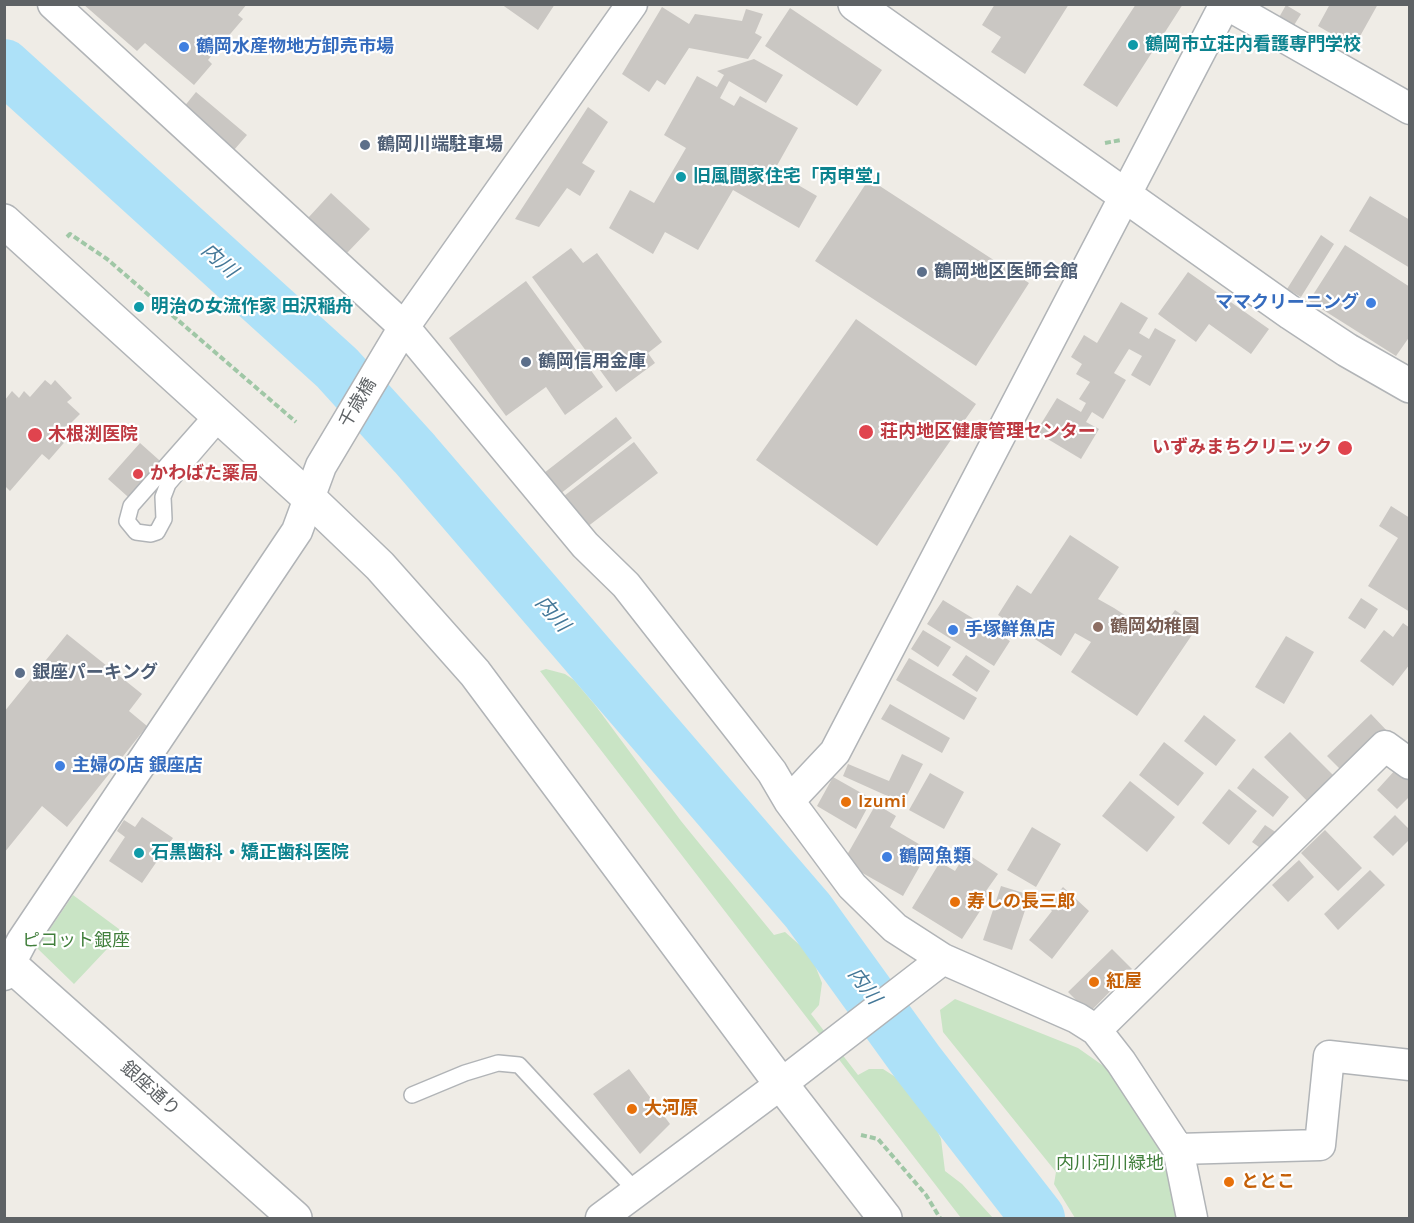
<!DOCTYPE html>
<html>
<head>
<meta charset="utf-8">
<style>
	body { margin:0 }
	#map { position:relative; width:1414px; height:1223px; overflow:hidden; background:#efece6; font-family:Karla,sans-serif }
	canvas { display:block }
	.frame { position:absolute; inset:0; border:6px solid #5e6265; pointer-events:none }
</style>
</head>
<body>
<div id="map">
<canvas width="1414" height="1223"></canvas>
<div class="frame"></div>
</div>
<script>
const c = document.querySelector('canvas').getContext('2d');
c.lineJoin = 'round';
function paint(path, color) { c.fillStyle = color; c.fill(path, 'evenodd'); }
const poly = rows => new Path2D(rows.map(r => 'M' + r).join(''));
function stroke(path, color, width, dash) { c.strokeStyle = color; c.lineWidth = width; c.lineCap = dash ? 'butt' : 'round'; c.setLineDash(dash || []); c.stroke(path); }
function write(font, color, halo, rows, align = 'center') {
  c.font = font + ' Karla,"Noto Sans JP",sans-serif'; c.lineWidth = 4.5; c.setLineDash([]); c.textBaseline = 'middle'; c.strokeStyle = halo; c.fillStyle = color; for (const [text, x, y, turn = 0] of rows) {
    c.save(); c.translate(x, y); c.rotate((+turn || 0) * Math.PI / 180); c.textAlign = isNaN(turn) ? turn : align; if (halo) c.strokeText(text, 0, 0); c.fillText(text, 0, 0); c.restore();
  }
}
const green = poly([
	[546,669,565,674,574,680,595,705,681,821,774,935,785,932,811,955,822,983,819,1005,811,1014,858,1075,869,1069,883,1069,897,1078,911,1093,933,1122,941,1139,945,1171,962,1184,993,1218,961,1218,540,671],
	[73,895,123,932,74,984,37,948],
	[955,999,1078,1048,1122,1079,1156,1135,1181,1197,1185,1218,1075,1218,1054,1184,1056,1172,943,1032,940,1010]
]);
const river = poly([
	[4,66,337,368,415,454,808,911,917,1062,1038,1218]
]);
const building = poly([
	[83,4,247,4,238,15,243,19,208,60,212,64,194,85,145,43,137,51],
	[501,4,555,4,538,30],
	[995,4,1029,4,1032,6,1033,4,1069,4,1025,74,991,52,1001,37,982,25],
	[1136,4,1183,4,1117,107,1083,85],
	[1330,4,1378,4,1354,47,1318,26],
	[1286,5,1301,14,1291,30,1277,21],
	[662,7,689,24,695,14,742,21,746,9,763,14,755,33,762,37,748,59,689,48,665,85,657,80,649,92,622,74],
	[790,8,882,70,857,106,765,46],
	[754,59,783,75,766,103,729,81,720,98,734,106,740,96,798,128,774,171,817,196,799,228,733,190,698,250,665,232,653,254,609,228,630,190,654,203,686,148,664,135,697,76,717,87,724,75,717,71],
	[196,92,247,135,234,150,183,108],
	[588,107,608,122,582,163,595,171,580,196,567,188,539,227,515,219],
	[869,179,1029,283,976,366,815,261],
	[331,193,370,229,346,254,308,218],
	[1370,196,1410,220,1410,268,1349,231],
	[1321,235,1334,244,1301,297,1287,289],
	[1345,245,1410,287,1410,336,1396,356,1309,301],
	[571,248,583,263,597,253,662,342,648,353,655,363,616,392,532,277],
	[1188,272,1269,329,1251,354,1209,324,1196,342,1158,314],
	[526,281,603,387,565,415,546,387,506,416,449,338],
	[1121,302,1148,318,1139,333,1149,339,1155,328,1176,340,1150,386,1131,375,1142,356,1129,349,1114,373,1126,380,1103,419,1092,412,1086,422,1099,429,1081,459,1036,432,1057,398,1081,412,1086,403,1079,399,1090,382,1076,374,1082,364,1071,357,1084,335,1097,343],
	[856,319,976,404,877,546,756,460],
	[45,380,51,385,55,380,72,398,67,402,80,414,62,432,69,437,49,460,42,454,10,491,5,486,5,400,12,391,19,398,24,391,30,397],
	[616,417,632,438,560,494,544,473],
	[634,442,658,473,587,527,564,496],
	[140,443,168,468,136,504,108,479],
	[1391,506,1410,518,1410,612,1368,586,1398,538,1379,526],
	[1070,535,1119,567,1098,599,1114,608,1157,636,1175,610,1198,626,1137,716,1071,672,1091,642,1075,633,1061,656,998,615,1017,585,1031,594],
	[1361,598,1378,609,1365,629,1348,618],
	[943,600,1010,641,994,666,927,624],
	[1403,623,1410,628,1410,664,1393,686,1360,661,1384,630,1393,637],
	[923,630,951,647,938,667,911,649],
	[67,634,142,694,129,711,147,726,67,827,42,806,4,853,4,712],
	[1286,636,1314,652,1284,704,1255,687],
	[966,655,990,671,977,692,952,675],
	[909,658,977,698,964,720,896,680],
	[890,704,950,738,942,753,881,719],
	[1371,714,1389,733,1346,775,1327,756],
	[1204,715,1236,740,1216,766,1184,741],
	[1290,732,1339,781,1313,807,1264,757],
	[1164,742,1204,773,1178,806,1139,775],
	[902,754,923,764,903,803,843,776,848,764,889,781],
	[1253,768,1289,797,1273,817,1237,788],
	[1397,768,1410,780,1410,796,1397,809,1377,790],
	[930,773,964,792,944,829,909,810],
	[833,777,872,799,856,829,817,806],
	[1130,781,1175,817,1147,852,1102,816],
	[1229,789,1257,811,1229,845,1202,823],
	[876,804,896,816,890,827,929,850,903,896,843,862],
	[1395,815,1410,830,1410,839,1393,856,1373,837],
	[142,817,173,838,142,883,109,861,125,837,117,831,124,820,135,827],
	[1265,825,1277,833,1263,850,1252,842],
	[1032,827,1061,844,1036,887,1007,870],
	[1325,830,1362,868,1338,891,1301,853],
	[966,853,998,874,986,891,991,894,962,939,912,908,940,862,955,871],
	[1299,860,1314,877,1288,902,1272,885],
	[1370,870,1385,885,1338,930,1324,914],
	[1001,886,1030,895,1012,950,983,940],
	[1063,887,1089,911,1052,959,1029,940,1052,911,1047,906],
	[1112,949,1132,969,1089,1013,1068,992],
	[629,1069,670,1124,640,1154,593,1094]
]);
const path = poly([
	[1105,143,1121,140],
	[67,237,70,234,107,259,296,422],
	[861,1135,878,1139,926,1195,940,1218]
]);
const service = poly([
	[214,412,131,506,127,521,136,532,151,534,157,532,164,519,163,497,168,484,223,420],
	[412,1095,465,1073,498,1063,519,1065,637,1192]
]);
const minor = poly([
	[53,4,404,327,585,545,626,585,745,737,772,772,789,801,852,886,895,928,943,959,1077,1018,1096,1030,1121,1062,1178,1149,1192,1218],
	[1226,4,1410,109],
	[789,801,835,752,1225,4],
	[4,975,22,941,297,531,321,466,404,327,632,4],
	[1096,1030,1385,746,1410,764],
	[1178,1149,1320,1145,1329,1056,1410,1065],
	[601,1218,781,1084,943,959]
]);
const tertiary = poly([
	[855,4,1291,313,1347,350,1410,386],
	[4,221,309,498,380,566,475,673,781,1084,885,1218],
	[4,959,295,1218]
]);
const markers = [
	[1133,45,6,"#0f9aa8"],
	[184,47,6,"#3f7fe0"],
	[365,145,6,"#5c6f8a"],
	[681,177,6,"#0f9aa8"],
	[922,272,6,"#5c6f8a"],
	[1371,303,6,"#3f7fe0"],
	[139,307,6,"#0f9aa8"],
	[526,362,6,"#5c6f8a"],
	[866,432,8,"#e0444e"],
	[35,435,8,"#e0444e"],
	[1345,448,8,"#e0444e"],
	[138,474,6,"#e0444e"],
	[1098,627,6,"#8d6e63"],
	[953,630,6,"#3f7fe0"],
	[20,673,6,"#5c6f8a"],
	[60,766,6,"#3f7fe0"],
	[846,802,6,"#e8710a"],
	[139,853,6,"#0f9aa8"],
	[887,857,6,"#3f7fe0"],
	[955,902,6,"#e8710a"],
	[1094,982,6,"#e8710a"],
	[632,1109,6,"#e8710a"],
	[1229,1182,6,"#e8710a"]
];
const cultureNames = [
	["鶴岡市立荘内看護専門学校",1145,45],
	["旧風間家住宅「丙申堂」",693,177],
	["明治の女流作家 田沢稲舟",151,307],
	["石黒歯科・矯正歯科医院",151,853]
];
const shopNames = [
	["鶴岡水産物地方卸売市場",196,47],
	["ママクリーニング",1359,303,"right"],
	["手塚鮮魚店",965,630],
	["主婦の店 銀座店",72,766],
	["鶴岡魚類",899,857]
];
const serviceNames = [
	["鶴岡川端駐車場",377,145],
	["鶴岡地区医師会館",934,272],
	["鶴岡信用金庫",538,362],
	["銀座パーキング",32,673]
];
const streetNames = [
	["千歳橋",358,403,-59],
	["銀座通り",150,1089,42]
];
const healthNames = [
	["荘内地区健康管理センター",880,432],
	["木根渕医院",48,435],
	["いずみまちクリニック",1332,448,"right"],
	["かわばた薬局",150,474]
];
const educationNames = [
	["鶴岡幼稚園",1110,627]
];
const foodNames = [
	["Izumi",858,802],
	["寿しの長三郎",967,902],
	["紅屋",1106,982],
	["大河原",644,1109],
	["ととこ",1241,1182]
];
const parkNames = [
	["ピコット銀座",76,941],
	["内川河川緑地",1110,1164]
];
const waterNames = [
	["内川",219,261,42],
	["内川",552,614,49],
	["内川",864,986,53]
];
paint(green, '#c9e4c5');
stroke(river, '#ade1f8', 54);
paint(building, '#cac7c3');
stroke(service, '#b1b4b7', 18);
stroke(minor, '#b1b4b7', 33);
stroke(tertiary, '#b1b4b7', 36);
stroke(path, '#a0c7a6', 4, [6, 3]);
stroke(service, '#fff', 15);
stroke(minor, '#fff', 30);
stroke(tertiary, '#fff', 33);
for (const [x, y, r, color] of markers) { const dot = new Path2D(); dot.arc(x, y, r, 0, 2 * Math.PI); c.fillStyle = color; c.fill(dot); stroke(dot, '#fff', 2); }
write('bold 18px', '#0d838f', '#fff', cultureNames, 'left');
write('bold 18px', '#366cbe', '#fff', shopNames, 'left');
write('bold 18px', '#4e5e75', '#fff', serviceNames, 'left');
write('18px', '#5e6265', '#fff', streetNames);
write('bold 18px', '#be3a42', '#fff', healthNames, 'left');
write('bold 18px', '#785e54', '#fff', educationNames, 'left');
write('bold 18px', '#c56008', '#fff', foodNames, 'left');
write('18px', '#417f3c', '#fff', parkNames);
write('italic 20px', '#447898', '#fff', waterNames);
</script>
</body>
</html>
